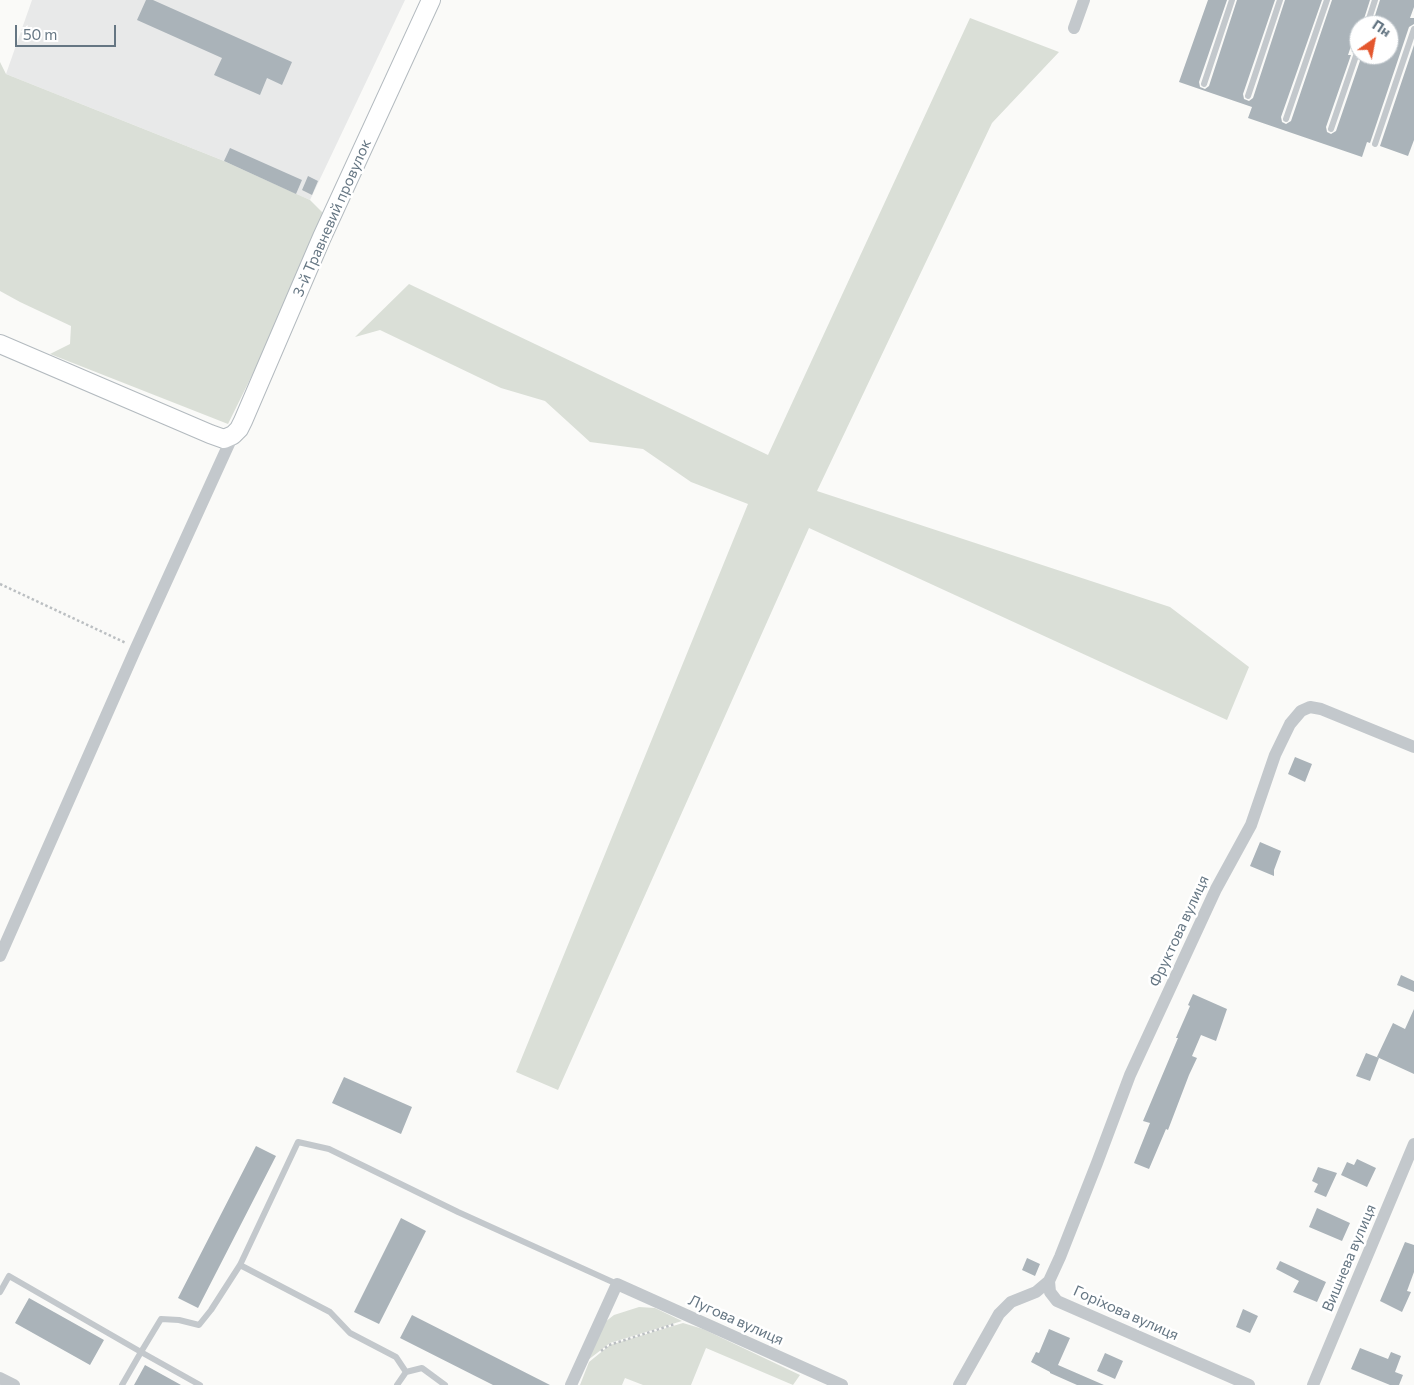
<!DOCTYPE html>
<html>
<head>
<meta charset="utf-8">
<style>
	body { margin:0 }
	#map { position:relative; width:1414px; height:1385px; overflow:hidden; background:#fafaf8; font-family:Commissioner,sans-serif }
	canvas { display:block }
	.north { position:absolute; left:1349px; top:15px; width:50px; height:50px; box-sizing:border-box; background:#fff; border:1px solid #c1c8cd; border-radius:50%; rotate:33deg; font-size:14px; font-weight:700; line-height:20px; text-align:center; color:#657683 }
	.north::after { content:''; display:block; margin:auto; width:18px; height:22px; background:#e4572e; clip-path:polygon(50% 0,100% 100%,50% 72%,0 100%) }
	.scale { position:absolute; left:15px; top:25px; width:101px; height:22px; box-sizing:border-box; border:2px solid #657683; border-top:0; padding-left:6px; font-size:15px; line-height:18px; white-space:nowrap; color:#657683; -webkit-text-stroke:4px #fff; paint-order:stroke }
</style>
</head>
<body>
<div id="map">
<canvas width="1414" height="1385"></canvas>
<div class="north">Пн</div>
<div class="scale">50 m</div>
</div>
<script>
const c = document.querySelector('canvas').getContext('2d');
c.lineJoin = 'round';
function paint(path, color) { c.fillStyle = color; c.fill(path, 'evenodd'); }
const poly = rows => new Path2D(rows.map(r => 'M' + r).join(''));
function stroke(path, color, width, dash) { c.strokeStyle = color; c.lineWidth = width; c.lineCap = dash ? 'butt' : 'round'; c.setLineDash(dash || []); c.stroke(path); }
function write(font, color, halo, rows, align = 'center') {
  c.font = font + ' Commissioner,sans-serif'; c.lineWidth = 5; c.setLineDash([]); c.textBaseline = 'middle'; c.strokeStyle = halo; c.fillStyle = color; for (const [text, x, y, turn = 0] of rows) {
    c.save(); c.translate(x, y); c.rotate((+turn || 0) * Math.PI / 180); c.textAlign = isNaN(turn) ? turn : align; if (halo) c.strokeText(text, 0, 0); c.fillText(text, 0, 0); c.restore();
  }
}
const built = poly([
	[32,0,405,0,310,200,224,161,6,74]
]);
const green = poly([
	[970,18,1059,52,992,123,817,491,1170,607,1249,667,1227,720,809,528,558,1090,516,1072,748,504,691,482,643,449,590,442,545,401,501,388,380,330,355,337,409,284,768,455],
	[0,62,6,74,224,161,310,200,329,219,228,424,50,354,70,344,71,326,20,302,0,291],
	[639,1307,655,1308,682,1321,610,1343,588,1360,592,1332,614,1315],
	[683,1323,703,1329,800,1375,793,1385,706,1348,691,1385,643,1385,625,1378,622,1385,580,1385,589,1362,610,1345]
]);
const building = poly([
	[146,0,153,0,292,62,282,85,267,78,260,95,214,75,222,58,137,20],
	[1208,0,1227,0,1199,82,1200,87,1205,89,1209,86,1237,0,1275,0,1243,94,1244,99,1249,101,1253,98,1285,0,1322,0,1281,117,1282,122,1286,124,1291,121,1332,0,1370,0,1362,25,1358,25,1348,55,1351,55,1326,127,1327,132,1331,134,1336,131,1362,55,1389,55,1389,25,1372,25,1380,0,1414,0,1414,7,1410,18,1414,18,1414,24,1409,27,1370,143,1367,142,1362,157,1248,118,1252,107,1179,82],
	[1414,45,1414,140,1408,156,1380,146],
	[230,148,302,180,296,194,224,161],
	[308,176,318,181,312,195,302,190],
	[1295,757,1312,764,1305,782,1288,774],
	[1260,842,1281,851,1274,870,1274,876,1250,866],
	[1401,975,1414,981,1414,992,1397,985],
	[1193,994,1227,1009,1216,1041,1201,1035,1192,1056,1197,1058,1189,1075,1168,1130,1166,1129,1149,1169,1134,1163,1150,1123,1143,1121,1178,1038,1176,1038,1190,1006,1188,1005],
	[1414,1009,1414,1074,1377,1057,1393,1023,1405,1029],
	[1366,1053,1379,1058,1370,1081,1356,1076],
	[344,1077,412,1107,401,1134,332,1103],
	[256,1146,276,1156,198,1308,178,1298],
	[1357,1159,1376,1168,1367,1187,1341,1175,1347,1162,1354,1165],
	[1318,1167,1337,1173,1326,1197,1314,1192,1318,1184,1312,1181],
	[1317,1208,1350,1223,1342,1241,1309,1227],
	[401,1218,426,1231,379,1324,354,1312],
	[1405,1242,1414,1245,1414,1272,1407,1291,1411,1292,1402,1312,1380,1301],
	[1027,1258,1040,1264,1035,1276,1022,1270],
	[1280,1261,1326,1282,1317,1302,1293,1292,1299,1281,1276,1269],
	[29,1298,104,1340,90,1365,15,1323],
	[1243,1309,1258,1316,1250,1333,1236,1327],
	[412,1315,550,1385,493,1385,400,1338],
	[1049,1329,1070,1338,1058,1365,1104,1385,1077,1385,1050,1373,1050,1372,1031,1362,1036,1352,1039,1353],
	[1360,1348,1388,1359,1391,1352,1401,1356,1395,1372,1403,1375,1399,1385,1390,1385,1351,1369],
	[1105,1353,1123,1361,1115,1379,1097,1371],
	[145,1365,181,1385,134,1385]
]);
const path = poly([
	[0,584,126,643],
	[601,1351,609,1345,675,1324]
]);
const lane = poly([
	[1367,25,1375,0],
	[1204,84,1232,0],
	[1248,96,1280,0],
	[1286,119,1327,0],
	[1331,129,1359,47],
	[1375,144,1414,29],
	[240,1265,330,1312,350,1333,396,1357,406,1372],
	[0,1292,9,1276,141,1352,161,1319,179,1320,199,1325,211,1310,240,1265,298,1142,329,1149,458,1212,617,1284],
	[122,1385,141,1352,200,1385],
	[397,1385,406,1372,422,1368,445,1385]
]);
const street = poly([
	[1074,28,1084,0],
	[0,956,136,648,233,435],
	[1049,1281,1060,1257,1097,1163,1130,1075,1216,889,1251,825,1275,755,1290,724,1301,711,1310,707,1321,709,1414,747],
	[0,1378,14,1385],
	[571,1385,617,1284,842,1385],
	[959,1385,999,1314,1011,1302,1036,1292,1049,1281,1050,1292,1057,1301,1249,1385],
	[1313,1385,1414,1144]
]);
const secondary = poly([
	[0,344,210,434,224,439,233,435,239,429,243,421,322,237,431,0]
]);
const streetNames = [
	["3-й Травневий провулок",332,218,-66],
	["Фруктова вулиця",1179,931,-65],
	["Вишнева вулиця",1349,1258,-67],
	["Горіхова вулиця",1126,1313,24],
	["Лугова вулиця",736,1320,24]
];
paint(built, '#e8e9e9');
paint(green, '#dadfd7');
paint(building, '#aab3b9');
stroke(secondary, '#b3babf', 20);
stroke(path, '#bbbfc2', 2.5, [2.5, 2.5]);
stroke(lane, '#c3c8cc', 6);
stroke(street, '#c3c8cc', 12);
stroke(secondary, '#fff', 18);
write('15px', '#657683', '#fff', streetNames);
</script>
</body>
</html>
